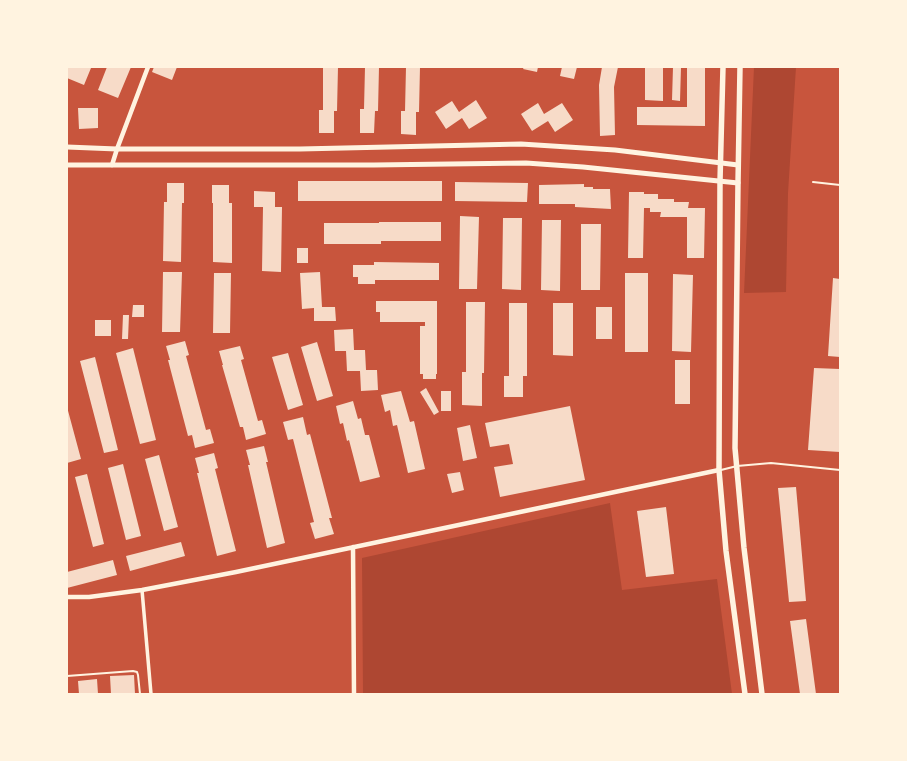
<!DOCTYPE html>
<html>
<head>
<meta charset="utf-8">
<style>
	body { margin:0 }
	#map { position:relative; width:907px; height:761px; overflow:hidden; background:#c8553d; font-family:Merriweather,serif }
	canvas { display:block }
	.frame { position:absolute; inset:0; border:68px solid #fff3e0; pointer-events:none }
</style>
</head>
<body>
<div id="map">
<canvas width="907" height="761"></canvas>
<div class="frame"></div>
</div>
<script>
const c = document.querySelector('canvas').getContext('2d');
c.lineJoin = 'round';
function paint(path, color) { c.fillStyle = color; c.fill(path, 'evenodd'); }
const poly = rows => new Path2D(rows.map(r => 'M' + r).join(''));
function stroke(path, color, width, dash) { c.strokeStyle = color; c.lineWidth = width; c.lineCap = dash ? 'butt' : 'round'; c.setLineDash(dash || []); c.stroke(path); }
const green = poly([
	[754,67,796,67,788,193,786,292,744,293],
	[610,503,622,590,717,579,732,694,363,694,362,558]
]);
const building = poly([
	[67,67,87,67,91,68,84,85,67,78],
	[107,67,131,67,118,98,98,90],
	[154,67,177,67,172,80,152,72],
	[323,67,338,67,337,111,334,111,334,133,319,133,319,110,323,110],
	[365,67,379,67,378,111,375,111,374,133,360,133,360,109,364,109],
	[406,67,420,67,419,112,416,112,416,135,401,134,401,111,405,111],
	[524,67,538,67,537,72,523,69],
	[562,67,577,67,574,79,560,76],
	[602,67,618,67,614,87,615,135,600,136,599,85],
	[645,67,663,67,663,101,645,100],
	[673,67,681,67,680,101,672,100],
	[687,67,705,67,705,126,637,125,637,107,687,107],
	[476,100,487,118,469,129,462,118,446,129,435,112,452,101,459,112],
	[538,103,544,114,562,103,573,120,555,132,548,121,532,131,521,114],
	[78,108,98,108,98,128,79,129],
	[298,181,442,181,442,201,298,201],
	[455,182,528,183,527,202,455,201],
	[167,183,184,183,184,203,182,203,181,262,163,261,164,202,167,202],
	[584,184,584,187,593,187,593,189,610,189,611,209,575,207,575,204,539,204,539,185],
	[212,185,229,185,229,203,232,203,232,263,213,262,213,203,212,203],
	[254,191,275,192,275,207,282,207,281,272,262,271,263,207,254,207],
	[629,192,644,192,644,194,658,194,658,199,674,199,674,202,689,202,688,208,705,208,704,258,687,258,687,217,660,217,661,212,650,212,650,208,644,208,643,258,628,258],
	[460,216,479,217,477,289,459,289],
	[503,218,522,218,521,290,502,289],
	[542,220,561,220,560,291,541,290],
	[379,222,441,222,441,241,381,241,381,244,324,244,324,223,379,223],
	[581,224,601,224,600,290,581,290],
	[297,248,308,248,308,263,297,263],
	[374,262,439,263,439,280,375,280,375,284,358,284,358,277,353,277,353,265,374,265],
	[163,272,182,272,180,332,162,332],
	[320,272,322,307,335,307,336,321,314,321,314,308,302,309,300,273],
	[214,273,231,273,230,333,213,333],
	[625,273,648,273,648,352,625,352],
	[673,274,693,275,691,352,672,351],
	[833,278,840,279,840,357,828,356],
	[376,301,437,301,437,374,436,374,436,379,423,379,423,374,420,374,420,326,425,326,425,322,380,322,380,312,376,312],
	[466,302,485,302,484,373,482,373,482,406,462,405,462,372,466,372],
	[509,303,527,303,527,376,523,376,523,397,504,397,504,376,509,376],
	[553,303,573,303,573,356,553,355],
	[133,305,144,305,144,317,132,317],
	[596,307,612,307,612,339,596,339],
	[123,315,129,315,128,339,122,339],
	[95,320,111,320,111,336,95,336],
	[353,329,354,350,365,350,366,370,377,370,378,390,361,391,360,371,347,371,346,351,335,351,334,330],
	[185,341,189,355,186,356,206,430,210,429,214,443,195,448,192,435,188,436,168,360,170,360,166,346],
	[317,342,333,396,317,401,301,347],
	[240,346,244,359,241,360,258,421,262,420,266,434,246,440,243,427,240,427,222,365,223,365,219,351],
	[133,348,156,440,140,444,116,353],
	[288,353,303,405,288,410,272,357],
	[95,357,118,450,104,453,80,361],
	[675,360,690,360,690,404,675,404],
	[814,368,840,369,840,452,808,450],
	[426,388,439,412,434,415,420,392],
	[401,391,410,422,414,421,425,469,408,473,397,425,393,426,390,410,385,412,381,395],
	[441,391,451,391,451,411,441,411],
	[353,401,358,419,361,418,365,435,369,435,380,477,360,482,349,440,347,441,343,423,340,424,336,406],
	[570,406,585,480,500,497,494,467,513,464,509,444,490,447,485,423],
	[67,407,81,459,67,463],
	[303,417,307,435,310,434,332,518,329,518,334,534,315,539,310,523,314,522,293,439,288,440,283,422],
	[470,425,477,458,463,461,457,428],
	[264,446,268,462,266,462,285,543,267,548,248,465,250,465,246,450],
	[214,453,218,468,215,469,236,551,217,556,197,473,199,473,195,458],
	[159,455,178,527,164,531,145,459],
	[123,464,141,536,126,540,108,468],
	[460,472,464,490,452,493,447,474],
	[87,474,104,544,93,547,75,477],
	[796,487,806,601,789,602,778,488],
	[666,507,674,574,646,577,637,511],
	[181,542,185,556,130,571,126,556],
	[113,560,117,575,67,588,67,572],
	[806,619,816,694,800,694,790,621],
	[134,675,135,694,111,694,110,676],
	[97,679,98,694,79,694,78,681]
]);
const service = poly([
	[840,74,840,77],
	[813,182,840,185],
	[721,470,737,466,771,463,840,470],
	[67,676,133,671,137,672,138,675,140,694]
]);
const minor = poly([
	[142,590,151,694]
]);
const tertiary = poly([
	[112,165,117,149,148,67],
	[353,547,354,694],
	[67,597,89,597,142,590,236,572,719,470]
]);
const secondary = poly([
	[67,147,117,149,300,149,521,144,615,150,738,165],
	[67,165,374,165,526,163,583,167,738,183]
]);
const primary = poly([
	[723,67,720,181,719,470,726,551,745,694],
	[740,67,738,183,735,448,744,548,762,694]
]);
paint(green, '#ae4732');
paint(building, '#f7dbc8');
stroke(service, '#fff3e0', 2);
stroke(minor, '#fff3e0', 3.5);
stroke(tertiary, '#fff3e0', 4.5);
stroke(secondary, '#fff3e0', 5);
stroke(primary, '#fff3e0', 5.5);
</script>
</body>
</html>
